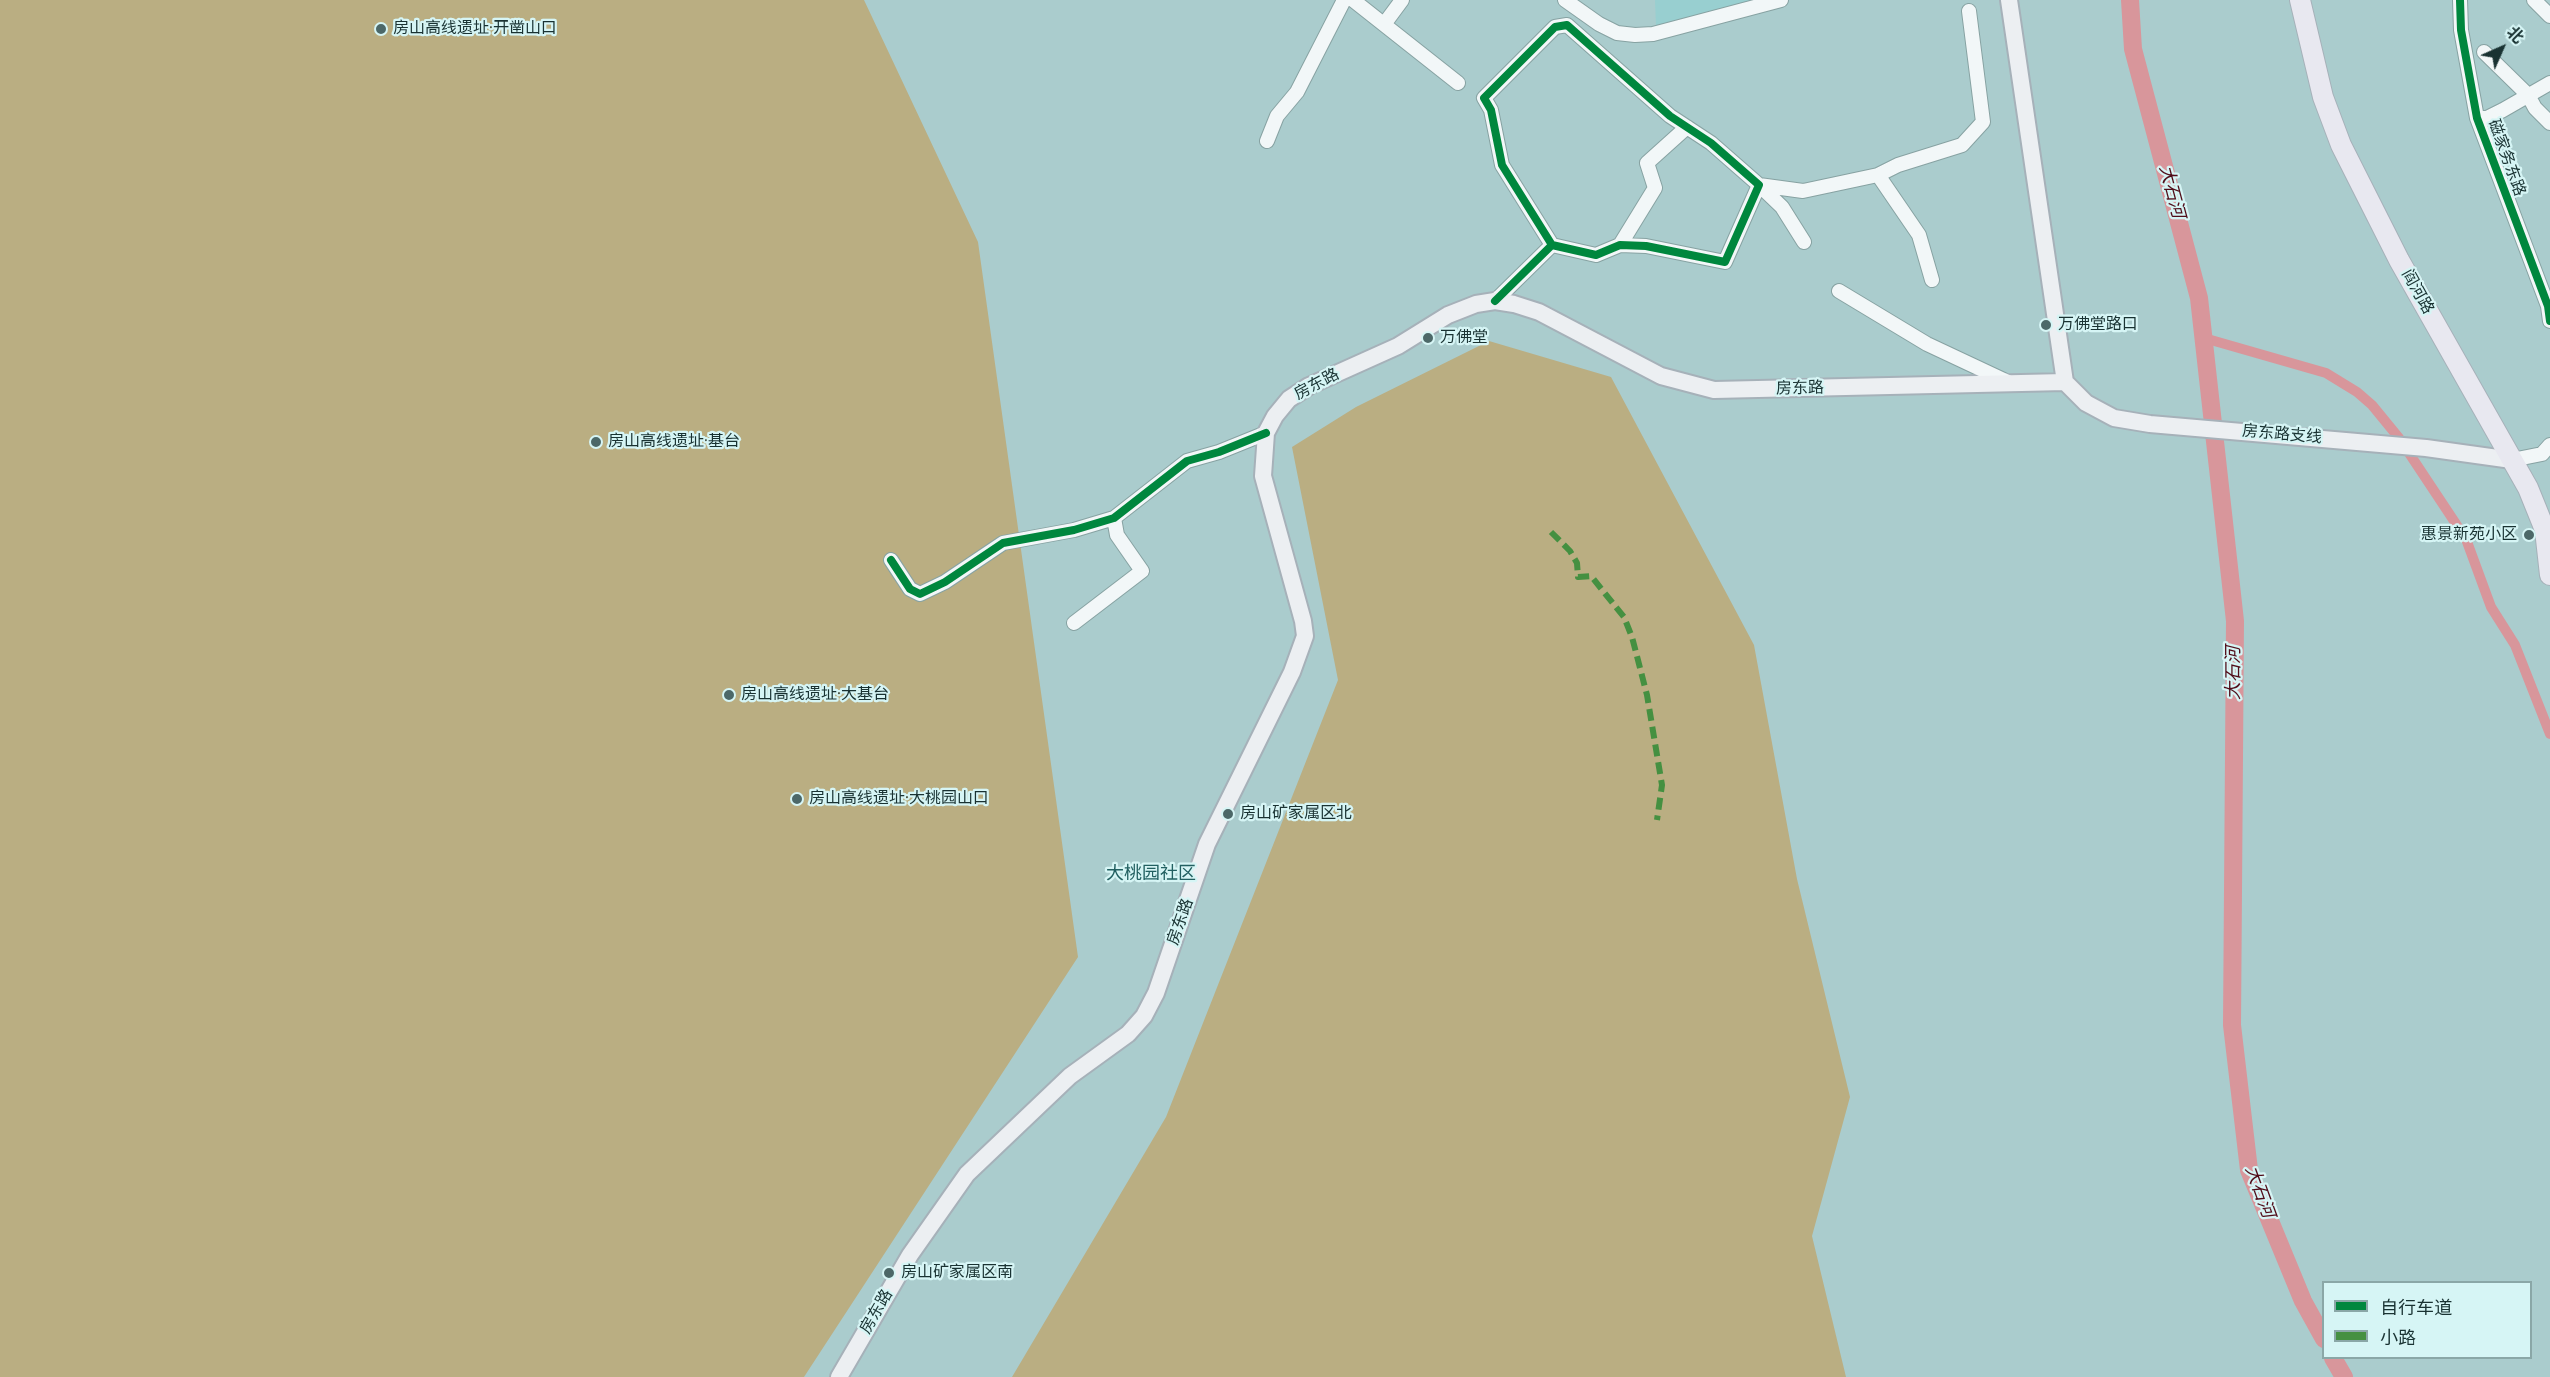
<!DOCTYPE html>
<html>
<head>
<meta charset="utf-8">
<style>
	body { margin:0 }
	#map { position:relative; width:2550px; height:1377px; overflow:hidden; background:#aacccd; font-family:"Roboto Condensed","Noto Sans SC",sans-serif }
	canvas { display:block }
	.legend { position:absolute; left:2322px; top:1281px; width:210px; height:78px; box-sizing:border-box; background:#d6f5f5; border:2px solid #8aa7a7; margin:0; padding:8px 10px; list-style:none; font-size:18px; color:#193232 }
	.legend li { display:flex; align-items:center; gap:12px; height:30px }
	.legend b { width:30px; border:2px solid #8aa7a7 }
	.north { position:absolute; left:2472px; top:18px; width:60px; height:60px; -webkit-text-stroke:4px #d6f5f5; paint-order:stroke; rotate:45deg; font-size:16px; font-weight:700; line-height:24px; text-align:center; color:#193232 }
	.north::after { content:''; display:block; margin:auto; width:21px; height:27px; background:#193232; clip-path:polygon(50% 0,100% 100%,50% 72%,0 100%) }
</style>
</head>
<body>
<div id="map">
<canvas width="2550" height="1377"></canvas>
<ul class="legend">
<li><b style="height:8px;background:#00873e"></b>自行车道</li>
<li><b style="height:8px;background:#459041"></b>小路</li>
</ul>
<div class="north">北</div>
</div>
<script>
const c = document.querySelector('canvas').getContext('2d');
c.lineJoin = 'round';
function paint(path, color) { c.fillStyle = color; c.fill(path, 'evenodd'); }
const poly = rows => new Path2D(rows.map(r => 'M' + r).join(''));
function stroke(path, color, width, dash) { c.strokeStyle = color; c.lineWidth = width; c.lineCap = dash ? 'butt' : 'round'; c.setLineDash(dash || []); c.stroke(path); }
function write(font, color, halo, rows, align = 'center') {
  c.font = font + ' "Roboto Condensed","Noto Sans SC",sans-serif'; c.lineWidth = 4.5; c.setLineDash([]); c.textBaseline = 'middle'; c.strokeStyle = halo; c.fillStyle = color; for (const [text, x, y, turn = 0] of rows) {
    c.save(); c.translate(x, y); c.rotate((+turn || 0) * Math.PI / 180); c.textAlign = isNaN(turn) ? turn : align; if (halo) c.strokeText(text, 0, 0); c.fillText(text, 0, 0); c.restore();
  }
}
const built = poly([
	[1655,0,1758,0,1656,26]
]);
const green = poly([
	[0,0,864,0,978,242,1078,957,804,1377,0,1377],
	[1489,341,1611,377,1754,645,1797,879,1850,1097,1812,1236,1846,1377,1012,1377,1166,1117,1338,680,1292,447,1356,407]
]);
const canal = poly([
	[2204,338,2326,373,2357,392,2372,405,2399,438,2466,539,2491,607,2515,645,2550,734]
]);
const river = poly([
	[2130,0,2133,49,2199,298,2235,621,2232,1025,2249,1170,2303,1301,2324,1339],
	[2333,1358,2344,1377]
]);
const minor = poly([
	[1353,0,1458,83],
	[1565,0,1599,24,1617,33,1635,35,1653,34,1781,0],
	[2460,0,2461,30,2477,118,2548,306,2550,321],
	[2534,0,2550,16],
	[1385,23,1402,0],
	[2484,52,2528,95,2535,108,2550,123],
	[2477,118,2487,118,2503,110,2550,83],
	[1267,141,1277,116,1297,92,1344,0],
	[1878,175,1919,235,1932,280],
	[1759,185,1803,191,1878,175,1898,165,1962,145,1983,122,1969,11],
	[1759,185,1782,207,1804,242],
	[1620,245,1655,188,1647,163,1687,127],
	[1839,291,1927,344,2008,382],
	[1495,301,1552,245,1596,255,1620,245,1646,246,1725,262,1759,185,1711,143,1670,116,1567,25,1555,27,1484,98,1491,110,1502,165,1552,245],
	[2512,460,2542,454,2550,445],
	[891,560,910,589,920,594,945,582,1003,543,1074,530,1114,518,1187,461,1219,452,1266,433],
	[1074,623,1142,571,1117,535,1114,518]
]);
const major = poly([
	[2009,0,2065,382],
	[2065,382,2086,403,2114,418,2150,424,2426,448,2512,460],
	[839,1377,910,1255,967,1174,1070,1076,1128,1034,1144,1016,1156,993,1207,844,1292,672,1305,636,1303,621,1263,476,1266,433,1275,416,1289,399,1309,386,1398,346,1448,315,1476,304,1495,301,1514,304,1539,312,1661,376,1714,390,2065,382]
]);
const highway = poly([
	[2300,0,2323,97,2341,145,2399,260,2528,488,2545,530,2550,575]
]);
const quiet = poly([
	[1551,532,1570,551,1577,563,1578,577,1591,576,1624,617,1632,637,1647,695,1662,785,1657,820]
]);
const cycleway = poly([
	[2460,0,2461,30,2477,118,2548,306,2550,321],
	[1495,301,1552,245,1596,255,1620,245,1646,246,1725,262,1759,185,1711,143,1670,116,1567,25,1555,27,1484,98,1491,110,1502,165,1552,245],
	[891,560,910,589,920,594,945,582,1003,543,1074,530,1114,518,1187,461,1219,452,1266,433]
]);
const markers = [
	[381,29,6,"#4c6868"],
	[2046,325,6,"#4c6868"],
	[1428,338,6,"#4c6868"],
	[596,442,6,"#4c6868"],
	[2529,535,6,"#4c6868"],
	[729,695,6,"#4c6868"],
	[797,799,6,"#4c6868"],
	[1228,814,6,"#4c6868"],
	[889,1273,6,"#4c6868"]
];
const poiNames = [
	["房山高线遗址·开凿山口",393,29],
	["万佛堂路口",2058,325],
	["万佛堂",1440,338],
	["房山高线遗址·基台",608,442],
	["惠景新苑小区",2517,535,"right"],
	["房山高线遗址·大基台",741,695],
	["房山高线遗址·大桃园山口",809,799],
	["房山矿家属区北",1240,814],
	["房山矿家属区南",901,1273]
];
const streetNames = [
	["磁家务东路",2506,158,70],
	["阎河路",2417,292,61],
	["房东路",1317,385,-28],
	["房东路",1800,389,-1],
	["房东路支线",2282,435,5],
	["房东路",1181,922,-71],
	["房东路",877,1312,-60]
];
const waterNames = [
	["大石河",2171,192,75],
	["大石河",2234,673,-90],
	["大石河",2259,1192,70]
];
const neighbourhoodNames = [
	["大桃园社区",1151,874]
];
paint(built, '#98cfd0');
paint(green, '#baae82');
stroke(canal, '#d8969b', 10);
stroke(river, '#d8969b', 18);
stroke(minor, '#87a2a2', 16);
stroke(major, '#a6b1b9', 20);
stroke(highway, '#a6b1b9', 22);
stroke(minor, '#f2f7f8', 14);
stroke(major, '#eceff2', 16);
stroke(highway, '#e8e8f0', 20);
stroke(quiet, '#459041', 6, [12, 6]);
stroke(cycleway, '#00873e', 8);
for (const [x, y, r, color] of markers) { const dot = new Path2D(); dot.arc(x, y, r, 0, 2 * Math.PI); c.fillStyle = color; c.fill(dot); stroke(dot, '#d6f5f5', 2); }
write('16px', '#193232', '#d6f5f5', poiNames, 'left');
write('16px', '#193232', '#d6f5f5', streetNames);
write('italic 18px', '#510d19', '#d6f5f5', waterNames);
write('18px', '#226061', '#d6f5f5', neighbourhoodNames);
</script>
</body>
</html>
